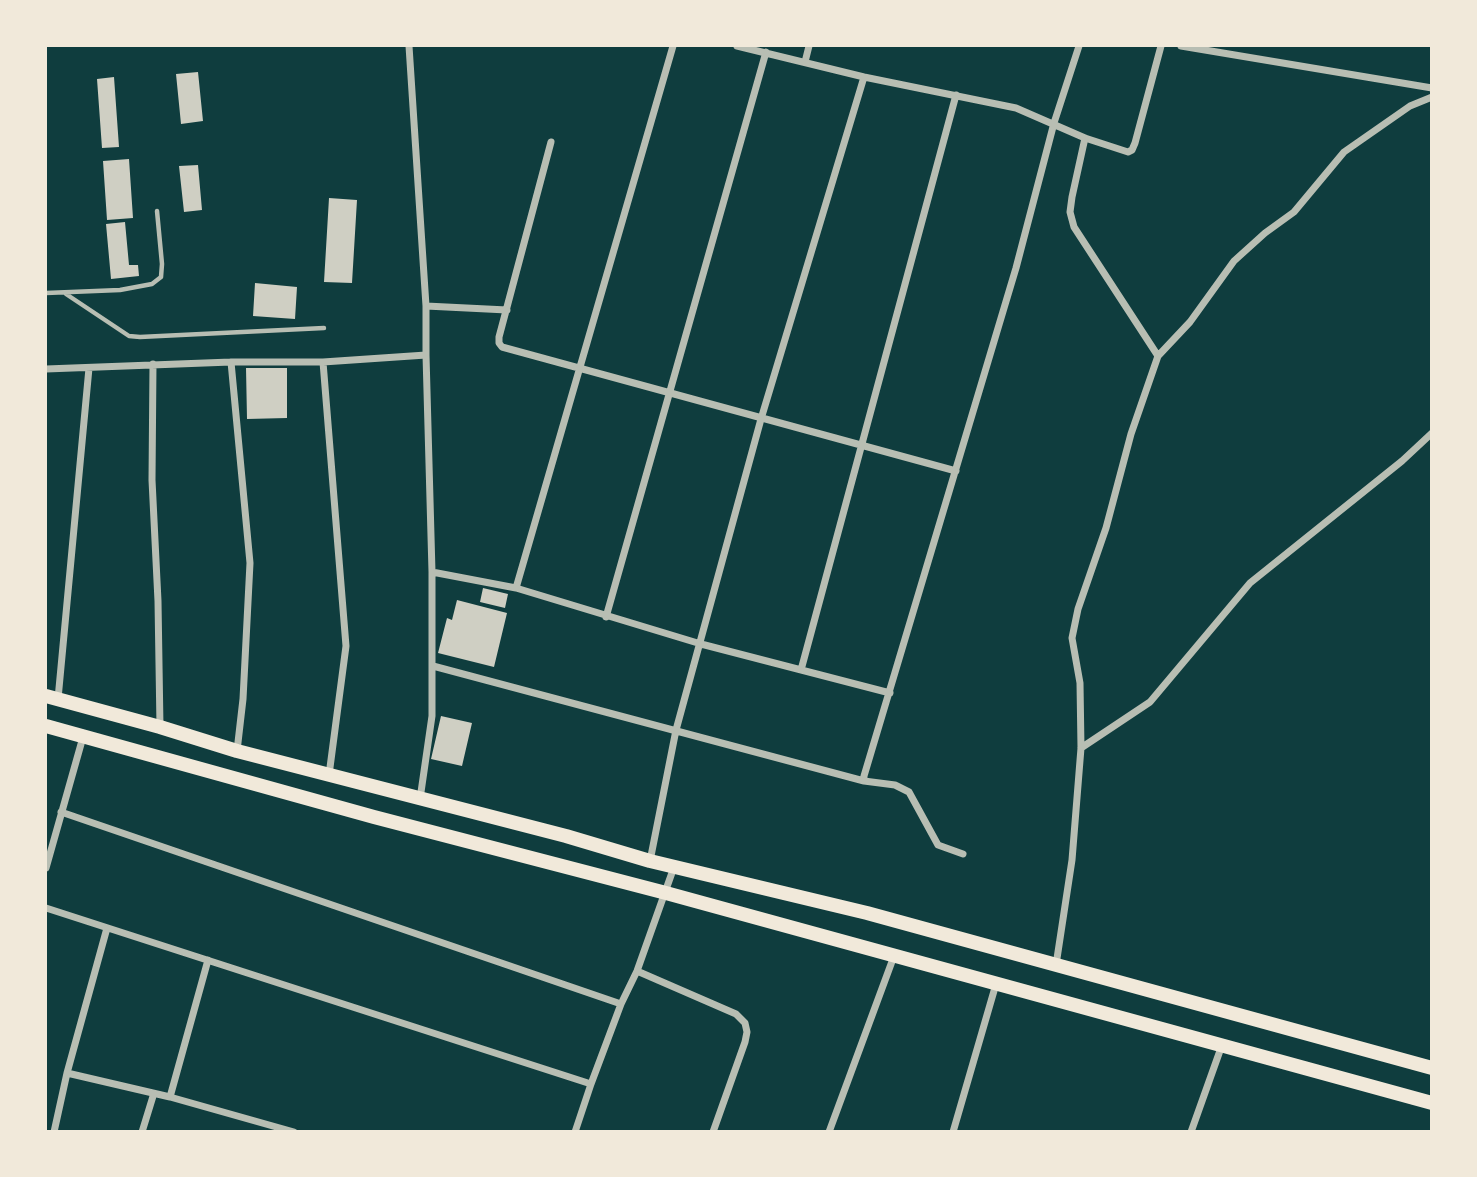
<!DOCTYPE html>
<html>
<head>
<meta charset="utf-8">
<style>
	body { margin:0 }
	#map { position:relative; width:1477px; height:1177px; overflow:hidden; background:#0f3d3e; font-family:Montserrat,sans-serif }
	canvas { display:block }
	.frame { position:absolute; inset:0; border:47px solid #f1e9da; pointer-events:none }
</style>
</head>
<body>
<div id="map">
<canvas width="1477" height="1177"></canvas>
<div class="frame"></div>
</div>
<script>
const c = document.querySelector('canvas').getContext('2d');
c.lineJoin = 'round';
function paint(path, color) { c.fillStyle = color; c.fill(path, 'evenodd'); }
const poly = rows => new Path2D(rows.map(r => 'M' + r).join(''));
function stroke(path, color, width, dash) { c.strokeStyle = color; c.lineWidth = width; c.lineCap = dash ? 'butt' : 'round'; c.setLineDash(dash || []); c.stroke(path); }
const building = poly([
	[198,72,203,121,181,124,176,74],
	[114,77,119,147,102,148,97,79],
	[129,159,133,218,107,220,103,161],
	[198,165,202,210,184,212,179,166],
	[329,198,357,200,352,283,324,282],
	[125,222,129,265,138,265,139,276,111,279,106,224],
	[255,283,297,287,295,319,253,316],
	[246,368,287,368,287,418,247,419],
	[483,588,508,594,505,608,480,602],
	[457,600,507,613,494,667,438,653,447,618,452,620],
	[441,716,472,723,462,766,431,759]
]);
const service = poly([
	[46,293,120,290,152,284,161,277,162,264,157,211],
	[66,294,129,336,140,337,324,328]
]);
const minor = poly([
	[409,46,426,306,426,355,432,572,432,716,420,799],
	[737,46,864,77,1016,108,1085,138,1128,152,1132,150,1135,143,1161,46],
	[1181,46,1432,88],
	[805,62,809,46],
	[1085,138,1072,197,1070,212,1074,227,1158,356],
	[551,142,499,337,499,343,502,347,956,471],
	[426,306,507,310],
	[231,362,250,563,243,699,237,751],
	[323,362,346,646,329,775],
	[153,364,152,480,158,601,160,727],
	[46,369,231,362,323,362,426,355],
	[432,572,516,588,701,644,890,693],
	[516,588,673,46],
	[606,617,766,52],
	[433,666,864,781],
	[801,670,956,95],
	[58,699,89,368],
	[1081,748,1150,702,1250,583,1402,461,1432,433],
	[61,812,621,1004],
	[963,854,938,845,909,792,895,785,864,781,864,776,1016,268,1054,123,1079,46],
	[650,861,676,730,761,419,864,77],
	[46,868,83,737],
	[46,908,591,1084],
	[1056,965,1072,860,1081,748,1080,683,1072,638,1078,609,1106,528,1131,434,1158,356,1190,322,1234,261,1265,233,1294,212,1344,152,1410,106,1432,97],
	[637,971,736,1014,745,1023,747,1032,745,1042,713,1132],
	[67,1073,170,1097,294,1132],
	[170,1097,208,960],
	[54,1132,67,1073,107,928],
	[142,1132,154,1093],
	[575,1132,591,1084,621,1004,637,971,674,867],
	[829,1132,894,956],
	[953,1132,996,984],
	[1191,1132,1222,1045]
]);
const trunk = poly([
	[46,696,160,727,237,751,566,836,650,861,867,913,1432,1068],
	[46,726,374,817,666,893,1432,1103]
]);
paint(building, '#cfcfc3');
stroke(service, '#b8beb3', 4.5);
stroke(minor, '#b8beb3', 7);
stroke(trunk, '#f1e9da', 14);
</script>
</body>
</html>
